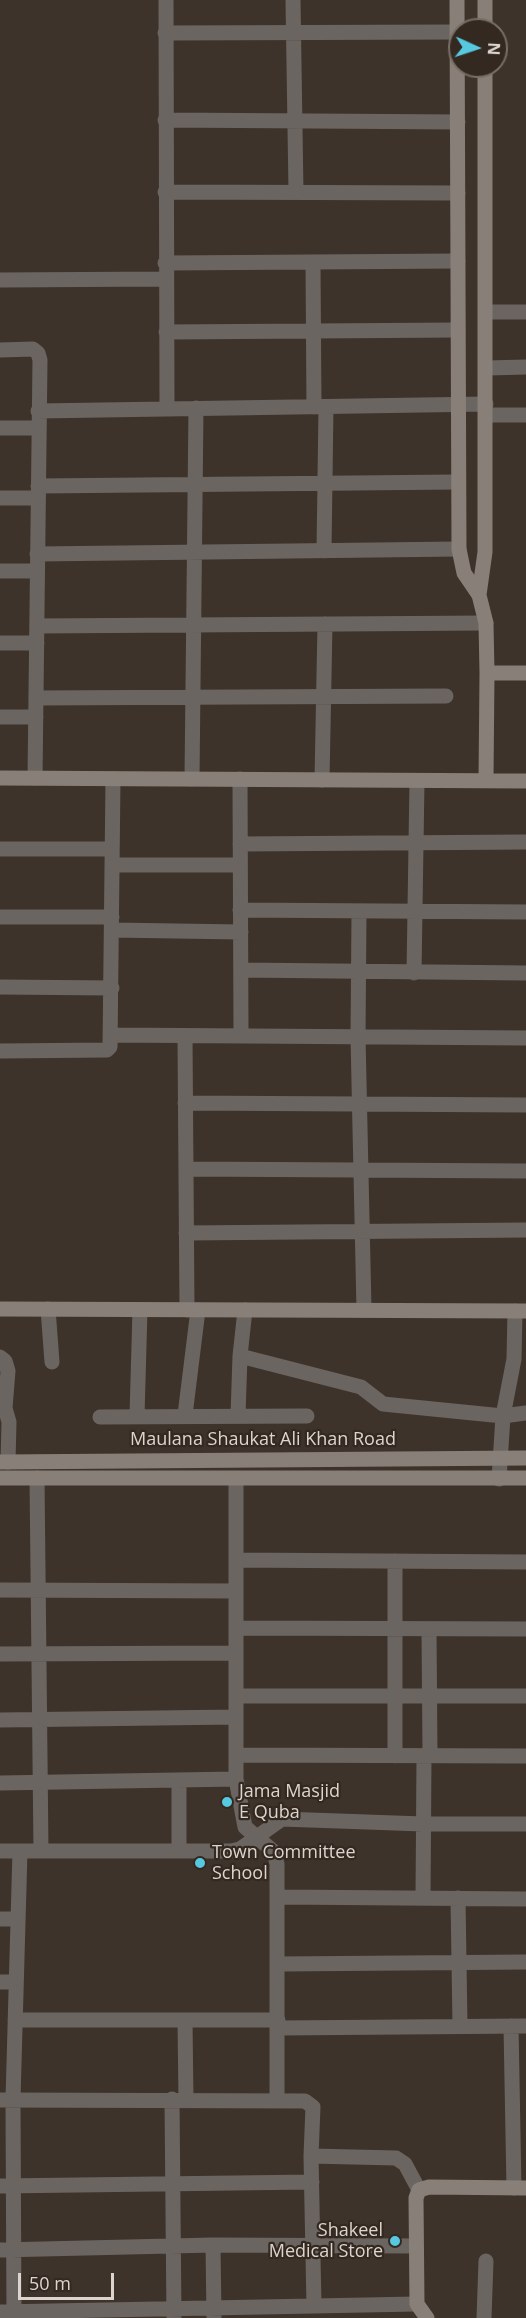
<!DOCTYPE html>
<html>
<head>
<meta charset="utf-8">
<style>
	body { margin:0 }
	#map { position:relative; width:526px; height:2318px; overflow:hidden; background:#3e332a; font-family:"Open Sans",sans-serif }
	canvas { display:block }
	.north { position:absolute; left:448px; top:18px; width:60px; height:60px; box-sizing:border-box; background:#342920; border:2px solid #776e66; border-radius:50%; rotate:93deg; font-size:16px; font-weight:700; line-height:24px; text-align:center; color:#dcd5cf }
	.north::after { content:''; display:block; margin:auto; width:21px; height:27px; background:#56c9e1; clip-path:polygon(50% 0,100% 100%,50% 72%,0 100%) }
	.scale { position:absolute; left:18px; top:2273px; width:96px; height:27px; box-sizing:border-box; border:3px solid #dcd5cf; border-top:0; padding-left:8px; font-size:18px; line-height:21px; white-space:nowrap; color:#dcd5cf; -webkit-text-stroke:4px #342920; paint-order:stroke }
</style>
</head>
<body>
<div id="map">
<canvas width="526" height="2318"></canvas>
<div class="north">N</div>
<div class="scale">50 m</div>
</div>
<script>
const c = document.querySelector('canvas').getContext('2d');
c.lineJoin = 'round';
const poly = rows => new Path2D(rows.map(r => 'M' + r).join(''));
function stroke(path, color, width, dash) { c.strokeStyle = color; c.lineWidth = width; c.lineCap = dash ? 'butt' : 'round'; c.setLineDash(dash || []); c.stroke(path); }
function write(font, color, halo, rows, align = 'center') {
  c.font = font + ' "Open Sans",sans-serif'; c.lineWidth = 4.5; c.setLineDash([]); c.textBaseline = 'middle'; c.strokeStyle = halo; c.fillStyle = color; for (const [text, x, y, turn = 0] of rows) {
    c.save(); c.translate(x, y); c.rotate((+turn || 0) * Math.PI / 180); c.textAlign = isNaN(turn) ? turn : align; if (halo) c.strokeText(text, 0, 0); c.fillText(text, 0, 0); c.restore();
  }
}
const street = poly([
	[166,0,167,408],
	[293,0,296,192],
	[165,33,458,32],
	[165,120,458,122],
	[165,192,458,193],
	[313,262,314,407],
	[165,263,458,261],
	[0,280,165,279],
	[487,312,526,312],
	[166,332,458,330],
	[0,350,33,349,38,353,40,360,35,778],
	[487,368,526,367],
	[38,411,486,404],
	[486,415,526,415],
	[0,428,38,428],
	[38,486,457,482],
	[0,498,38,498],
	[324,551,326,407],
	[37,554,459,549],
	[0,571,37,571],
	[37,626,486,623],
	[0,643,37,643],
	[36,698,446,696],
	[0,717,36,717],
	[192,779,196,408],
	[240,779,241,1036],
	[322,780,325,624],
	[240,844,526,842],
	[0,849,112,849],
	[112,865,240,865],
	[240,910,526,912],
	[359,912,358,1037,364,1310],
	[0,917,112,917],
	[112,930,241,932],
	[241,970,526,973],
	[414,973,417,781],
	[0,987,112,988],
	[112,1035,526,1038],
	[185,1036,187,1310],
	[0,1051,107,1050,110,1047,113,779],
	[185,1103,526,1105],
	[186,1169,526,1171],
	[186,1233,526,1230],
	[48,1309,52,1362],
	[240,1356,361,1387,383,1404,503,1416,526,1413],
	[0,1357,5,1361,8,1371,5,1408,9,1422,8,1462],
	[185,1415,198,1310],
	[238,1415,240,1356,245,1310],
	[137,1416,140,1310],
	[100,1417,307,1416],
	[37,1478,41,1851],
	[236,1479,236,1779,245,1827,274,1852,277,1864,277,2100],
	[499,1479,503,1416,514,1359,515,1311],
	[236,1560,526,1562],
	[0,1590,236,1591],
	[236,1628,526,1629],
	[429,1629,430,1756],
	[0,1654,236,1653],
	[236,1696,526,1696],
	[0,1720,236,1717],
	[236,1755,526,1756],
	[395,1756,395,1561],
	[179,1780,179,1851],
	[0,1783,236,1779],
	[0,1851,231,1851,240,1849,282,1819,423,1824,526,1824],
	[279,1897,526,1899],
	[423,1898,424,1756],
	[458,1898,460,2026],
	[0,1919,18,1919],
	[279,1964,526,1962],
	[0,1982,16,1982],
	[15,2020,278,2020],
	[185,2020,186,2100],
	[511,2026,514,2188],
	[278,2028,526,2026],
	[172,2099,174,2318],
	[0,2100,305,2101,313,2107,311,2156,396,2158,405,2164,419,2190],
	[311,2156,314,2306],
	[0,2186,312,2182],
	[213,2245,214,2317],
	[0,2250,213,2245,415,2246],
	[0,2312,417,2304],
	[14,2318,13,2099,20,1851],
	[484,2318,486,2261]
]);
const secondary = poly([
	[457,0,459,549,464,573,479,595],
	[485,0,485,30],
	[485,66,485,552,479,595,486,623,487,673,486,780],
	[487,673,526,673],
	[0,778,526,781],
	[0,1309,526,1311],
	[0,1462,526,1458],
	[0,1478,526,1478],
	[427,2318,417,2304,416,2198,419,2190,429,2187,526,2188]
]);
const markers = [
	[227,1802,6,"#56c9e1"],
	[200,1863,6,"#56c9e1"],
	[395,2241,6,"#56c9e1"]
];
const streetNames = [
	["Maulana Shaukat Ali Khan Road",263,1440]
];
const poiNames = [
	["Jama Masjid",239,1792],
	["E Quba",239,1813],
	["Town Committee",212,1853],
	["School",212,1874],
	["Shakeel",383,2231,"right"],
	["Medical Store",383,2252,"right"]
];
stroke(street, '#6b6561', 15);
stroke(secondary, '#887f78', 15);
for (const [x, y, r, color] of markers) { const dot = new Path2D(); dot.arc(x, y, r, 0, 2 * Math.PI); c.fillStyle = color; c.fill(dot); stroke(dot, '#342920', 2); }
write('18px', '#dcd5cf', '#342920', streetNames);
write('18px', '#dcd5cf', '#342920', poiNames, 'left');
</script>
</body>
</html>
